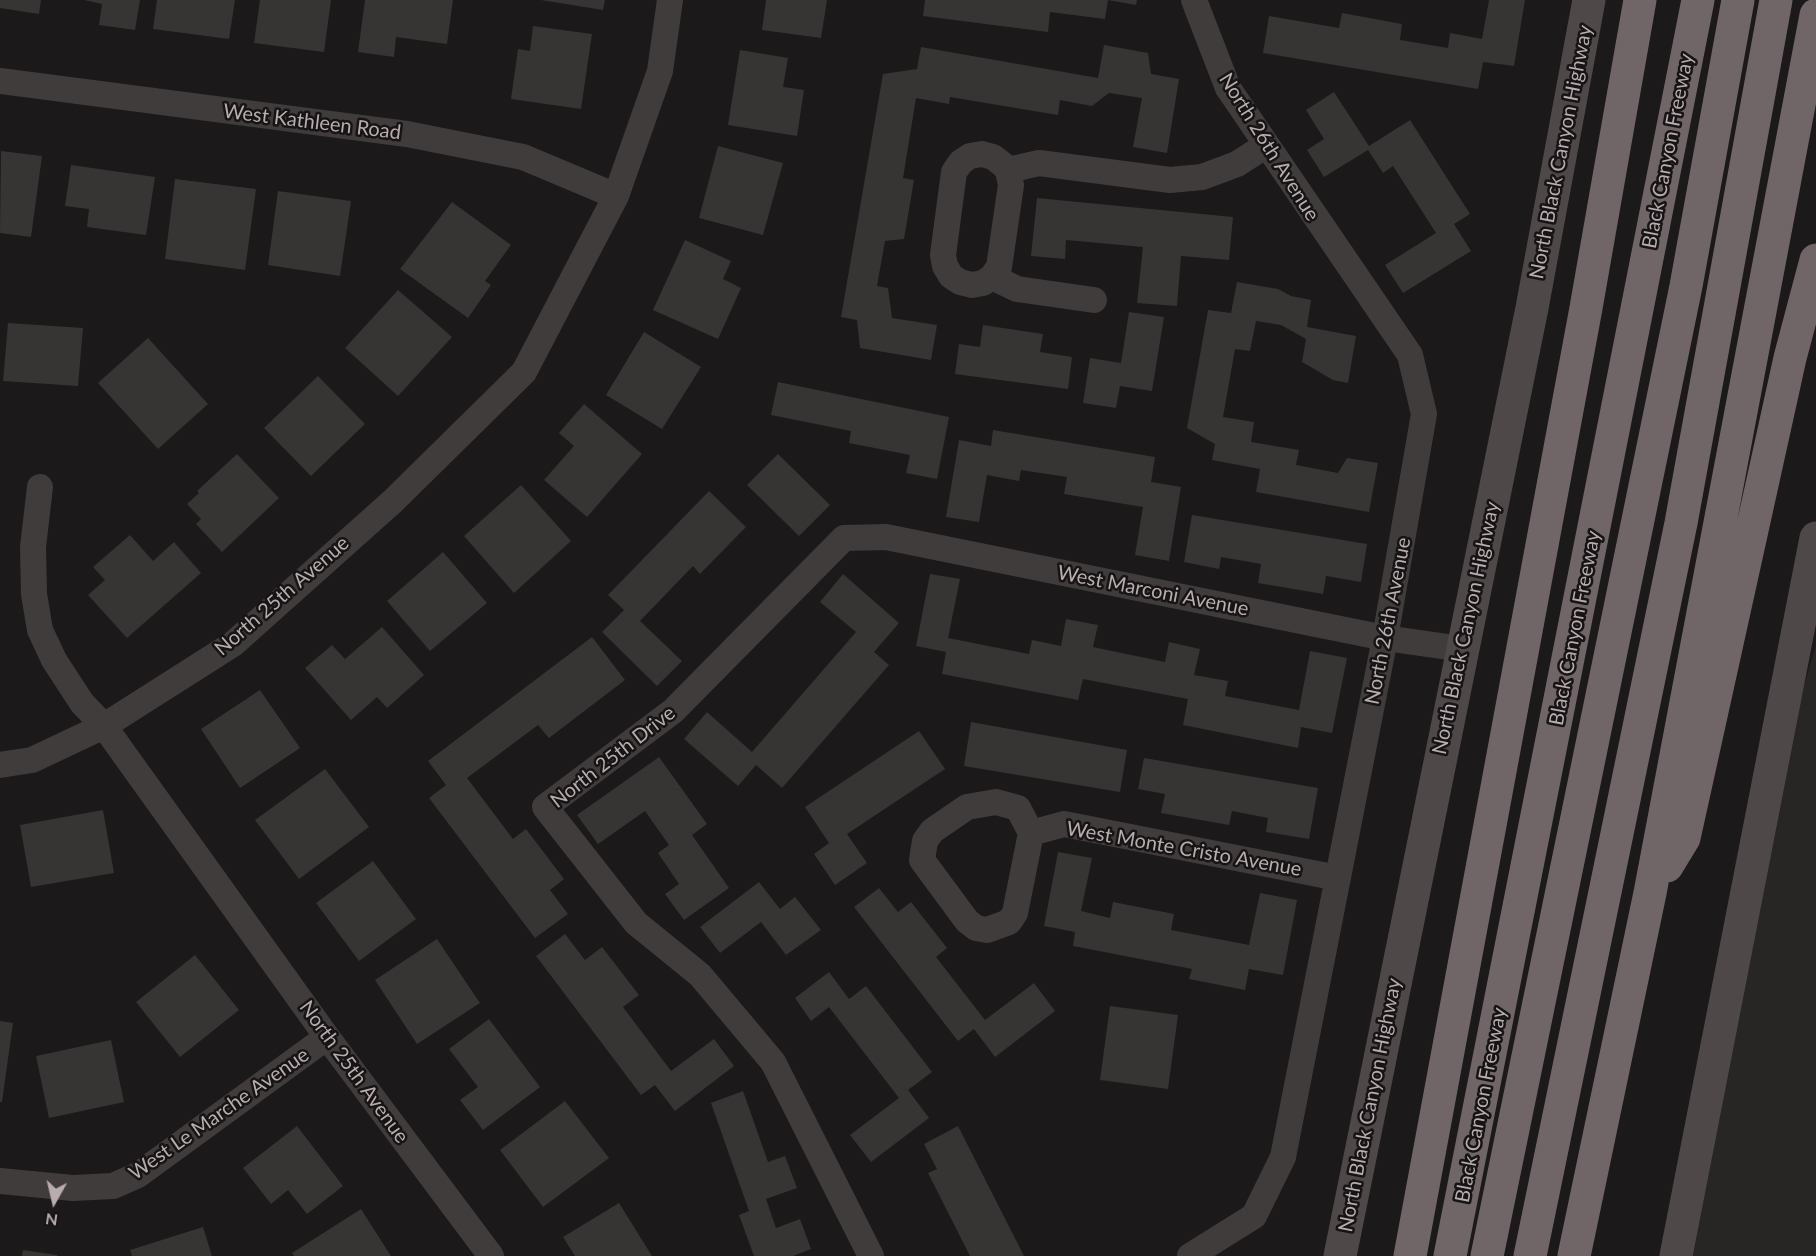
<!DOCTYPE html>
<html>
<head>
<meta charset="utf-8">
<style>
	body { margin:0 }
	#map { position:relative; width:1816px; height:1256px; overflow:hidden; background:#1b1919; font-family:Lato,sans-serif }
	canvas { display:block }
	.north { position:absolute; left:24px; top:1172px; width:60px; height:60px; -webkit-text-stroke:4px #161414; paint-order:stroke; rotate:188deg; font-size:16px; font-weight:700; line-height:24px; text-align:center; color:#b9acaf }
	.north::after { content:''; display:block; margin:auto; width:21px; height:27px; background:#b9acaf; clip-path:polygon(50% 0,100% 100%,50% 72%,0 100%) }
</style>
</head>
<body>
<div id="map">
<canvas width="1816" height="1256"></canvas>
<div class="north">N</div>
</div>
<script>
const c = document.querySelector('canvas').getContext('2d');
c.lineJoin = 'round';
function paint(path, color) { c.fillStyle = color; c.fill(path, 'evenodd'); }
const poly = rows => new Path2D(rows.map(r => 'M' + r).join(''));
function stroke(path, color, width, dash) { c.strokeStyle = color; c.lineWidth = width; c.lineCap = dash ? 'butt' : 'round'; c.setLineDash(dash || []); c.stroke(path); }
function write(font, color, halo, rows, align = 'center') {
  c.font = font + ' Lato,sans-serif'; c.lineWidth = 5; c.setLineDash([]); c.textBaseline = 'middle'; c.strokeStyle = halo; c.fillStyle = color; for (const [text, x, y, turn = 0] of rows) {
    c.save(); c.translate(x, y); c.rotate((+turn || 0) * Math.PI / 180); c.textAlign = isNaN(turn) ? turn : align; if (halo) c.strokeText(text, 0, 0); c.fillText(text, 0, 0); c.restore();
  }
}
const built = poly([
	[1816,645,1816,1256,1693,1256,1796,713]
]);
const building = poly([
	[0,0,41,0,39,14,0,8],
	[84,0,140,0,135,30,99,25,102,4],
	[157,0,235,0,229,39,153,29],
	[260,0,331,0,324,52,254,43],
	[365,0,453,0,447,44,396,37,394,57,358,52],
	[541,0,605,0,603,10],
	[766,0,827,0,821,38,762,30],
	[925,0,1108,0,1105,19,1050,12,1048,32,923,16],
	[1108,0,1137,0,1136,5],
	[1489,0,1525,0,1514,66,1483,62,1478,89,1263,53,1269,16,1339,28,1342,13,1402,24,1400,40,1448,48,1450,33,1482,39],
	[533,26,592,34,581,109,511,99,518,49,530,51],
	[1104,45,1148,53,1151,74,1179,79,1167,153,1133,147,1142,98,1109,93,1092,106,1060,100,1058,115,950,97,949,104,916,98,903,178,914,180,904,239,885,241,877,286,888,288,892,318,937,325,931,360,860,348,857,320,841,317,883,74,917,69,921,47,1098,78],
	[740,50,788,58,783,87,804,90,797,136,728,125],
	[1334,92,1369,146,1410,120,1470,214,1454,224,1471,251,1403,293,1385,265,1436,233,1393,166,1383,173,1368,150,1324,177,1307,150,1324,139,1306,110],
	[718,146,783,163,763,235,699,218],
	[1,151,42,156,31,237,0,233],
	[71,165,155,177,146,235,87,227,89,209,65,206],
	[175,179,256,189,245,270,165,259],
	[278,191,351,201,340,276,268,265],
	[1037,198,1233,217,1229,260,1181,256,1177,306,1137,303,1143,247,1066,240,1065,259,1031,256],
	[452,202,511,245,485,281,491,285,468,318,400,269],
	[685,240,731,261,723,279,741,288,718,339,653,310],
	[1237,282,1278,289,1291,296,1311,300,1307,327,1356,336,1348,383,1333,380,1302,362,1306,339,1281,325,1256,321,1250,351,1235,349,1223,417,1254,422,1251,442,1299,450,1296,465,1338,473,1347,458,1378,463,1369,512,1256,492,1260,469,1212,460,1215,444,1187,428,1208,310,1231,313],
	[398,290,452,337,398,396,345,348],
	[1129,312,1164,317,1152,391,1120,386,1116,408,1083,403,1090,358,1121,363],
	[8,323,83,328,78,386,3,381],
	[983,325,1043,334,1040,352,1072,357,1068,389,955,374,959,344,980,347],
	[644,332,701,367,662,429,606,395],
	[148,338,208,404,158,449,98,383],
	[318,376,365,424,311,476,264,428],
	[778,382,949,417,937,479,906,473,910,455,849,443,851,431,771,415],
	[584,404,642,454,587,517,544,480,574,446,559,433],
	[993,430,1155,457,1151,482,1181,487,1169,561,1135,555,1143,507,1064,494,1067,477,1021,470,1019,481,987,475,979,522,946,517,959,440,991,446],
	[237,454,279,498,222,552,196,524,201,519,187,504,199,493,197,491],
	[778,454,830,505,799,536,747,485],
	[521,485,571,541,514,593,464,536],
	[709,491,746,527,700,574,693,566,640,621,682,661,657,686,602,632,624,610,608,595],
	[1192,515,1367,544,1361,582,1326,576,1323,594,1258,583,1261,564,1221,557,1219,569,1184,562],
	[130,535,153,561,174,542,201,573,127,638,88,595,105,580,93,567],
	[443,552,487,603,430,651,387,601],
	[843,574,899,623,874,652,889,665,782,788,756,765,738,786,684,739,707,712,752,752,856,632,820,602],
	[930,574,960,579,948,638,1029,654,1032,640,1061,646,1066,619,1098,625,1093,647,1165,662,1169,642,1200,649,1194,675,1228,681,1225,696,1299,710,1310,651,1347,658,1332,733,1301,727,1298,748,1183,725,1188,699,1083,679,1078,700,942,674,946,652,916,646],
	[382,627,424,675,387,708,377,697,351,720,305,668,332,645,345,659],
	[592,637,625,680,549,738,538,725,467,778,513,839,526,829,564,879,550,890,568,914,535,938,429,798,446,785,428,761],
	[260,690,300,748,240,788,201,729],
	[971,722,1127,750,1120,792,964,766],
	[919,731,945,769,847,834,867,863,835,885,814,854,829,843,805,807],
	[659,757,707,824,692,835,729,888,684,920,665,894,679,884,658,853,669,845,645,811,598,844,577,815],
	[1144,758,1318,788,1309,839,1266,832,1268,818,1232,811,1229,825,1161,813,1165,794,1138,789],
	[325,769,369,827,299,879,255,820],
	[103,810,114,873,31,887,20,825],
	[1058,852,1092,858,1081,911,1110,918,1113,902,1174,914,1171,930,1249,945,1260,893,1297,900,1283,975,1249,969,1245,990,1189,979,1192,969,1073,946,1075,932,1044,926],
	[373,861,416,919,359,961,316,903],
	[759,882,780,909,795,897,821,930,786,955,761,922,720,953,700,927],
	[879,888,898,912,911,902,947,948,936,957,985,1020,1034,983,1055,1011,995,1057,974,1029,958,1041,854,907],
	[565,934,585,960,602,947,639,995,623,1007,671,1071,714,1039,734,1066,675,1111,655,1085,641,1095,536,956],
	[437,939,480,1003,417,1044,375,980],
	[195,955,239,1010,180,1057,136,1002],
	[829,972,849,999,866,986,932,1072,908,1090,929,1118,871,1162,850,1135,899,1098,829,1007,811,1021,795,998],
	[1110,1006,1178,1015,1168,1089,1100,1080],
	[489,1019,540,1087,483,1130,460,1100,478,1087,449,1049],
	[0,1021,13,1023,2,1102,0,1102],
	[111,1040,124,1102,49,1118,36,1056],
	[743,1091,768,1162,785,1156,797,1188,766,1199,776,1228,800,1219,811,1249,793,1256,754,1256,739,1215,749,1211,711,1103],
	[565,1101,609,1158,543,1207,500,1150],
	[297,1126,343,1186,307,1214,288,1190,271,1204,243,1168],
	[958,1126,1024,1256,970,1256,928,1173,937,1169,924,1144],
	[619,1203,652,1256,575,1256,563,1237],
	[361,1209,391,1256,294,1256,292,1253],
	[203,1227,212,1256,132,1256,130,1250],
	[23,1250,57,1255,57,1256,22,1256]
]);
const street = poly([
	[0,81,407,134,523,157,616,196],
	[982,154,993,157,1002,164,1008,170,1011,185,999,267,992,277,983,283,972,285,960,282,951,276,945,266,943,255,954,172,961,162,970,156,982,154],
	[1008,170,1039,163,1170,180,1202,177,1237,164,1265,146],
	[992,277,1017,289,1094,300],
	[40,487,33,547,34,594,40,630,54,660,82,703,104,726,327,1037,491,1256],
	[0,765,32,760,104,726,233,644,393,501,524,372,616,196,660,71,670,0],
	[996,802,1018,808,1031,833,1015,913,1009,922,987,930,976,928,967,921,922,860,925,841,932,831,967,807,996,802],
	[1031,833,1064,824,1338,878],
	[0,1181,73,1188,113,1186,138,1175,327,1037],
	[871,1256,773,1062,700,975,636,923,545,807,673,711,844,538,886,537,1385,638,1462,649],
	[1190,1256,1254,1216,1283,1157,1385,638,1424,414,1410,355,1228,88,1194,0]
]);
const secondary = poly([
	[1340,1256,1532,308,1589,0],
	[1676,1256,1816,538]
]);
const highway = poly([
	[1667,866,1684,838,1790,358,1816,260],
	[1410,1256,1586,308,1640,0],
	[1450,1256,1698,0],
	[1487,1256,1686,286,1738,0],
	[1530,1256,1681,523,1776,0],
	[1574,1256,1650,893,1816,15]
]);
const streetNames = [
	["West Kathleen Road",312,122,7],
	["North 26th Avenue",1269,147,58],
	["Black Canyon Freeway",1668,151,-79],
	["North Black Canyon Highway",1561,152,-79],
	["West Marconi Avenue",1153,591,11],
	["North 25th Avenue",282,596,-41],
	["North 26th Avenue",1388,621,-79],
	["North Black Canyon Highway",1466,628,-78],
	["Black Canyon Freeway",1575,628,-79],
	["North 25th Drive",613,757,-38],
	["West Monte Cristo Avenue",1184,849,10],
	["North 25th Avenue",354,1072,54],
	["North Black Canyon Highway",1370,1105,-79],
	["Black Canyon Freeway",1481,1105,-79],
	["West Le Marche Avenue",219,1114,-35]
];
paint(built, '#282525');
paint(building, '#373434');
stroke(street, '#413c3c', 26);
stroke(secondary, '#4f4849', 33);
stroke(highway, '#706668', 33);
write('20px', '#b9acaf', '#161414', streetNames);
</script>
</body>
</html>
